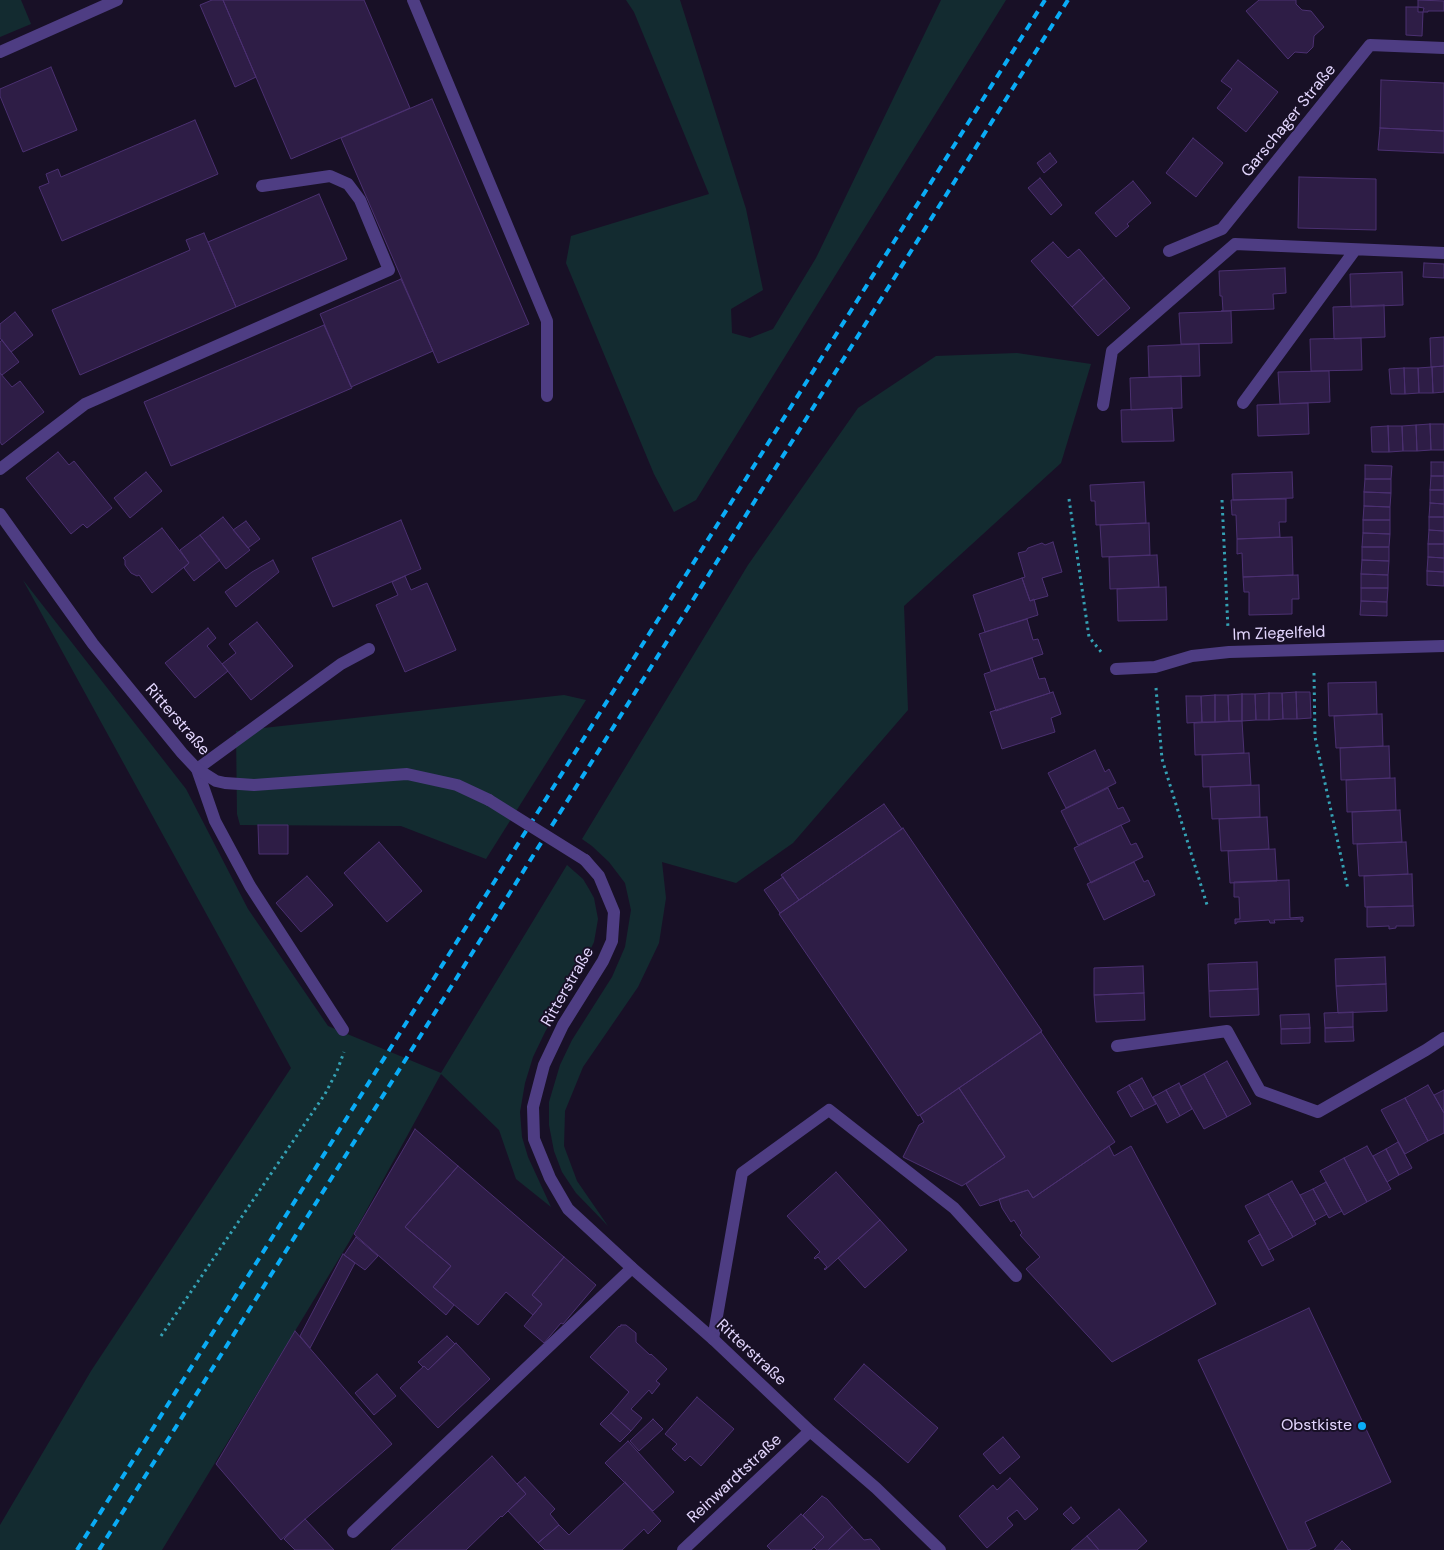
<!DOCTYPE html>
<html>
<head>
<meta charset="utf-8">
<style>
	body { margin:0 }
	canvas { display:block; background:#181026 }
</style>
</head>
<body>
<canvas width="1444" height="1550"></canvas>
<script>
const c = document.querySelector('canvas').getContext('2d');
c.lineJoin = 'round';
function paint(path, color) { c.fillStyle = color; c.fill(path, 'evenodd'); }
const poly = rows => new Path2D(rows.map(r => 'M' + r).join(''));
function stroke(path, color, width, dash) { c.strokeStyle = color; c.lineWidth = width; c.lineCap = dash ? 'butt' : 'round'; c.setLineDash(dash || []); c.stroke(path); }
function write(font, color, halo, rows, align = 'center') {
  c.font = font + ' "DM Sans",sans-serif'; c.lineWidth = 4; c.setLineDash([]); c.textBaseline = 'middle'; c.strokeStyle = halo; c.fillStyle = color; for (const [text, x, y, turn = 0] of rows) {
    c.save(); c.translate(x, y); c.rotate((+turn || 0) * Math.PI / 180); c.textAlign = isNaN(turn) ? turn : align; if (halo) c.strokeText(text, 0, 0); c.fillText(text, 0, 0); c.restore();
  }
}
const green = poly([
	[0,0,21,0,31,24,0,37],
	[626,0,680,0,746,209,763,290,731,309,732,333,750,338,773,329,816,258,941,0,1006,0,696,500,674,512,654,474,566,263,571,236,709,194,634,12],
	[1017,353,1091,364,1061,463,904,606,908,710,793,843,736,883,662,862,666,898,659,943,638,987,583,1067,565,1111,564,1146,577,1181,608,1226,576,1193,562,1172,554,1151,549,1125,549,1102,560,1065,572,1040,612,977,625,947,631,910,625,883,609,862,592,846,582,839,748,565,858,408,936,356],
	[23,580,186,789,248,909,328,1026,441,1073,567,865,583,879,589,889,594,898,598,919,594,942,578,975,545,1032,533,1057,525,1083,520,1112,522,1137,528,1157,551,1207,516,1179,499,1130,441,1074,349,1242,162,1550,0,1550,0,1525,91,1371,291,1068],
	[564,695,586,700,486,859,401,826,240,825,237,814,236,731]
]);
const building = poly([
	[212,0,223,0,256,77,235,87,200,5,212,0],
	[223,0,364,0,410,108,291,159,223,0],
	[1259,0,1296,0,1296,4,1302,10,1311,11,1324,27,1314,36,1313,47,1307,53,1295,52,1288,59,1246,11,1259,0],
	[1418,0,1444,1,1444,11,1428,11,1428,12,1423,12,1424,8,1418,7,1418,0],
	[1406,7,1418,7,1418,12,1423,12,1422,36,1406,35,1406,7],
	[1238,60,1278,92,1246,132,1217,108,1232,89,1221,81,1238,60],
	[51,67,77,130,23,152,0,96,0,89,51,67],
	[1381,80,1444,83,1444,131,1380,128,1381,80],
	[432,99,529,324,438,363,341,138,432,99],
	[195,120,218,174,62,241,39,187,49,183,46,174,58,169,61,177,195,120],
	[1380,128,1444,131,1444,153,1378,150,1380,128],
	[1193,138,1223,163,1196,197,1166,173,1193,138],
	[1050,153,1057,162,1044,173,1037,163,1050,153],
	[1299,177,1376,179,1376,230,1298,228,1299,177],
	[1040,178,1062,205,1051,215,1028,188,1040,178],
	[1133,181,1151,203,1127,224,1129,226,1116,237,1095,213,1133,181],
	[319,194,347,259,236,307,208,242,319,194],
	[204,233,236,307,80,375,52,310,190,250,186,240,204,233],
	[1053,242,1068,258,1079,249,1104,278,1072,307,1031,261,1053,242],
	[1424,263,1444,264,1444,278,1423,277,1424,263],
	[1285,268,1286,293,1273,294,1274,309,1221,311,1223,311,1222,296,1220,296,1219,271,1285,268],
	[1402,272,1403,305,1351,307,1350,274,1402,272],
	[1104,278,1130,308,1098,336,1072,307,1104,278],
	[401,279,433,351,351,387,320,314,401,279],
	[1384,305,1385,337,1334,339,1333,307,1384,305],
	[1231,311,1232,343,1181,344,1179,313,1231,311],
	[15,312,33,335,11,352,0,338,0,324,15,312],
	[324,325,352,388,171,466,144,402,324,325],
	[1444,337,1444,366,1431,367,1430,338,1444,337],
	[1361,338,1362,370,1311,371,1310,339,1361,338],
	[2,340,19,362,2,375,0,373,0,342,2,340],
	[1199,344,1200,376,1149,377,1148,346,1199,344],
	[1444,366,1444,392,1433,393,1432,367,1444,366],
	[1432,367,1433,393,1419,393,1418,368,1432,367],
	[1404,368,1405,394,1391,394,1389,369,1404,368],
	[1404,368,1418,368,1419,393,1405,394,1404,368],
	[1329,371,1330,402,1280,404,1278,372,1329,371],
	[0,373,12,387,20,381,44,412,2,445,0,442,0,373],
	[1181,376,1182,408,1131,410,1130,378,1181,376],
	[1308,403,1309,434,1258,436,1257,405,1308,403],
	[1172,408,1174,441,1122,442,1121,410,1172,408],
	[1430,424,1444,424,1444,450,1431,450,1430,424],
	[1430,424,1431,450,1417,451,1416,425,1430,424],
	[1416,425,1417,451,1403,451,1402,426,1416,425],
	[1388,426,1402,426,1403,451,1389,452,1388,426],
	[1388,426,1389,452,1372,452,1371,427,1388,426],
	[58,452,69,465,74,461,112,508,87,528,83,524,71,534,26,478,58,452],
	[1431,462,1444,462,1444,476,1431,476,1431,462],
	[1365,465,1392,466,1391,479,1365,479,1365,465],
	[146,472,162,491,130,518,114,498,146,472],
	[1292,472,1293,498,1233,500,1232,474,1292,472],
	[1431,476,1444,476,1444,490,1430,490,1431,476],
	[1365,479,1391,479,1391,493,1364,492,1365,479],
	[1144,482,1146,523,1096,525,1095,501,1091,501,1090,485,1144,482],
	[1430,490,1444,490,1444,504,1430,503,1430,490],
	[1364,492,1391,493,1390,507,1364,506,1364,492],
	[1286,499,1286,522,1279,522,1280,537,1237,539,1236,515,1232,515,1231,500,1286,499],
	[1430,503,1444,504,1444,517,1429,517,1430,503],
	[1364,506,1390,507,1390,520,1363,520,1364,506],
	[223,517,250,550,226,569,200,535,223,517],
	[1429,517,1444,517,1444,531,1429,530,1429,517],
	[401,520,421,569,333,607,312,558,401,520],
	[1363,520,1390,520,1390,534,1363,533,1363,520],
	[246,521,260,539,248,548,233,530,246,521],
	[1149,523,1150,555,1102,557,1100,525,1149,523],
	[162,528,189,563,152,593,139,575,137,576,131,573,125,565,125,560,123,558,162,528],
	[1429,530,1444,531,1444,544,1428,544,1429,530],
	[1363,533,1390,534,1389,547,1362,547,1363,533],
	[200,535,220,560,194,581,184,568,189,563,180,550,200,535],
	[1292,537,1293,575,1243,577,1242,553,1237,554,1237,539,1292,537],
	[1053,542,1062,572,1042,578,1048,596,1030,601,1022,578,1025,577,1018,553,1026,551,1028,548,1042,543,1045,545,1053,542],
	[1428,544,1444,544,1444,558,1428,557,1428,544],
	[1362,547,1389,547,1389,561,1362,560,1362,547],
	[1157,555,1159,587,1110,589,1109,557,1157,555],
	[1428,557,1444,558,1444,572,1427,571,1428,557],
	[273,560,279,572,236,607,225,592,252,572,273,560],
	[1362,560,1389,561,1388,575,1361,574,1362,560],
	[1427,571,1444,572,1444,586,1427,585,1427,571],
	[1361,574,1388,575,1388,588,1361,588,1361,574],
	[1298,575,1299,599,1292,599,1292,614,1249,615,1249,592,1244,592,1243,577,1298,575],
	[405,576,411,590,427,583,456,650,405,672,376,605,398,595,392,582,405,576],
	[1022,578,1030,601,1034,599,1038,615,985,632,973,595,1022,578],
	[1166,587,1167,620,1118,621,1117,589,1166,587],
	[1361,588,1388,588,1387,602,1361,601,1361,588],
	[1361,601,1387,602,1387,616,1360,615,1361,601],
	[1027,619,1033,640,1038,639,1043,654,991,671,979,634,1027,619],
	[257,622,293,666,251,700,222,664,236,653,229,644,257,622],
	[208,628,216,638,207,646,228,671,195,698,165,663,208,628],
	[1032,658,1039,679,1045,678,1050,693,996,711,984,674,1032,658],
	[1376,682,1377,714,1329,716,1328,683,1376,682],
	[1053,692,1061,714,1051,718,1055,732,1002,749,990,712,1053,692],
	[1296,692,1310,692,1311,718,1297,719,1296,692],
	[1296,692,1297,719,1283,719,1282,693,1296,692],
	[1269,693,1282,693,1283,719,1269,720,1269,693],
	[1269,693,1269,720,1256,720,1255,694,1269,693],
	[1242,694,1255,694,1256,720,1242,721,1242,694],
	[1242,694,1242,721,1229,721,1228,695,1242,694],
	[1215,695,1228,695,1229,721,1215,722,1215,695],
	[1215,695,1215,722,1202,722,1201,696,1215,695],
	[1186,696,1201,696,1202,722,1187,723,1186,696],
	[1382,714,1383,746,1336,748,1334,716,1382,714],
	[1242,721,1244,753,1195,755,1194,723,1242,721],
	[1389,746,1390,778,1341,780,1340,748,1389,746],
	[1095,750,1105,772,1109,769,1116,783,1066,808,1048,773,1095,750],
	[1249,753,1251,785,1203,787,1202,755,1249,753],
	[1395,778,1396,810,1347,812,1346,780,1395,778],
	[1259,785,1260,817,1212,819,1210,787,1259,785],
	[1108,788,1118,809,1123,807,1130,821,1078,845,1061,811,1108,788],
	[884,804,902,829,799,900,781,875,884,804],
	[1400,810,1402,842,1353,844,1352,812,1400,810],
	[1267,817,1269,849,1221,851,1219,819,1267,817],
	[258,825,288,825,288,854,259,854,258,825],
	[1121,825,1131,845,1136,843,1143,857,1091,883,1074,848,1121,825],
	[903,828,1042,1031,918,1116,779,914,903,828],
	[379,842,422,891,387,922,344,873,379,842],
	[1406,842,1408,874,1359,876,1357,844,1406,842],
	[1275,849,1277,881,1230,883,1228,851,1275,849],
	[1134,862,1144,882,1148,880,1155,895,1104,920,1087,884,1134,862],
	[1412,874,1413,906,1365,907,1364,876,1412,874],
	[307,876,333,905,301,932,276,903,307,876],
	[783,877,799,900,780,913,764,890,783,877],
	[1289,880,1290,918,1303,917,1303,921,1301,922,1301,919,1274,920,1275,923,1270,923,1269,920,1237,922,1237,923,1235,924,1235,919,1240,919,1239,897,1234,897,1234,882,1289,880],
	[1413,906,1414,926,1396,926,1396,928,1389,929,1389,926,1367,927,1367,907,1413,906],
	[1385,957,1386,984,1336,986,1335,959,1385,957],
	[1257,962,1258,989,1209,991,1208,964,1257,962],
	[1143,966,1144,993,1094,995,1094,968,1143,966],
	[1386,984,1387,1011,1338,1013,1336,986,1386,984],
	[1258,989,1259,1015,1210,1017,1209,991,1258,989],
	[1144,993,1145,1020,1096,1022,1094,995,1144,993],
	[1353,1012,1353,1027,1325,1028,1324,1013,1353,1012],
	[1309,1014,1310,1028,1281,1029,1280,1015,1309,1014],
	[1353,1027,1354,1041,1325,1042,1325,1028,1353,1027],
	[1310,1028,1310,1043,1281,1044,1281,1029,1310,1028],
	[1041,1032,1115,1142,1033,1198,1028,1190,980,1206,966,1184,1005,1157,959,1088,1041,1032],
	[1227,1061,1251,1104,1227,1117,1204,1074,1227,1061],
	[1204,1074,1227,1117,1204,1129,1180,1087,1204,1074],
	[1142,1078,1156,1104,1144,1110,1129,1085,1142,1078],
	[1179,1083,1192,1109,1180,1116,1166,1090,1179,1083],
	[1129,1085,1144,1110,1131,1117,1117,1092,1129,1085],
	[1428,1085,1444,1113,1444,1133,1428,1141,1405,1098,1428,1085],
	[959,1088,1005,1157,962,1186,903,1157,919,1125,924,1122,920,1115,959,1088],
	[1166,1090,1180,1116,1167,1123,1153,1097,1166,1090],
	[1444,1090,1444,1113,1434,1095,1444,1090],
	[1405,1098,1428,1141,1405,1154,1381,1110,1405,1098],
	[415,1129,458,1166,405,1227,451,1266,433,1287,454,1305,446,1315,354,1234,415,1129],
	[1398,1142,1412,1168,1399,1175,1386,1149,1398,1142],
	[1109,1146,1114,1156,1131,1146,1216,1304,1112,1362,1026,1269,1040,1257,1020,1235,1022,1233,1014,1220,1011,1222,1002,1208,999,1199,1028,1190,1033,1198,1109,1146],
	[1367,1146,1391,1189,1367,1202,1344,1158,1367,1146],
	[1386,1149,1399,1175,1387,1182,1373,1156,1386,1149],
	[1344,1158,1367,1202,1344,1215,1320,1171,1344,1158],
	[458,1166,564,1257,532,1295,542,1304,533,1315,506,1292,478,1325,433,1287,451,1266,405,1227,458,1166],
	[836,1172,880,1220,825,1270,824,1269,827,1267,818,1257,815,1259,814,1258,820,1252,787,1216,836,1172],
	[1292,1181,1316,1224,1293,1237,1268,1194,1292,1181],
	[1326,1182,1342,1211,1329,1218,1313,1189,1326,1182],
	[1313,1189,1327,1214,1314,1221,1300,1195,1313,1189],
	[1268,1194,1293,1237,1269,1250,1245,1206,1268,1194],
	[880,1220,907,1250,865,1288,838,1258,880,1220],
	[1260,1234,1274,1260,1262,1266,1248,1241,1260,1234],
	[356,1237,378,1256,365,1270,344,1255,356,1237],
	[343,1254,355,1263,310,1348,300,1336,343,1254],
	[564,1257,596,1285,563,1324,561,1323,544,1343,524,1326,542,1304,532,1295,564,1257],
	[1309,1308,1391,1482,1305,1522,1316,1546,1308,1550,1288,1550,1198,1360,1309,1308],
	[621,1325,626,1325,636,1333,636,1342,650,1355,651,1354,667,1369,656,1381,660,1384,652,1394,649,1390,631,1409,642,1418,631,1431,611,1413,629,1392,590,1357,619,1326,620,1327,621,1325],
	[295,1331,392,1444,281,1540,216,1464,295,1331],
	[447,1336,455,1344,428,1370,424,1366,423,1367,418,1362,447,1336],
	[456,1343,490,1379,438,1428,400,1388,424,1366,428,1370,456,1343],
	[864,1364,938,1428,908,1463,834,1399,864,1364],
	[377,1374,396,1396,374,1415,355,1393,377,1374],
	[697,1397,734,1429,701,1466,690,1456,685,1461,672,1449,677,1444,665,1434,697,1397],
	[611,1413,631,1431,620,1442,600,1424,611,1413],
	[653,1419,663,1429,639,1451,630,1441,653,1419],
	[1003,1437,1020,1457,1000,1474,983,1454,1003,1437],
	[628,1441,674,1492,653,1511,605,1463,628,1441],
	[492,1456,526,1494,508,1511,502,1517,501,1516,466,1550,391,1550,492,1456],
	[525,1477,555,1509,550,1514,559,1525,538,1543,508,1511,526,1494,517,1484,525,1477],
	[1010,1478,1038,1509,1025,1520,1017,1510,1007,1518,1013,1525,987,1548,959,1516,993,1485,997,1490,1010,1478],
	[625,1482,661,1521,648,1534,644,1529,622,1550,545,1550,538,1543,559,1525,569,1535,625,1482],
	[822,1496,827,1499,852,1527,828,1550,817,1550,814,1547,824,1537,803,1515,822,1496],
	[1071,1507,1080,1518,1073,1524,1063,1514,1071,1507],
	[1119,1509,1147,1541,1137,1550,1099,1550,1087,1536,1119,1509],
	[801,1514,824,1537,811,1550,771,1550,767,1546,801,1514],
	[305,1519,334,1550,295,1550,284,1539,305,1519],
	[852,1527,864,1540,871,1539,879,1548,880,1550,828,1550,852,1527],
	[1087,1536,1099,1550,1071,1550,1087,1536],
	[1342,1541,1351,1550,1334,1550,1342,1541]
]);
const path = poly([
	[1069,499,1089,637,1102,653],
	[1222,500,1228,629],
	[1314,673,1315,737,1348,889],
	[1156,688,1162,759,1208,908],
	[161,1336,325,1094,337,1071,344,1052]
]);
const service = poly([
	[413,0,547,321,547,396],
	[0,52,117,0],
	[1243,403,1355,250],
	[1103,405,1112,351,1235,244,1444,253],
	[0,469,85,404,389,270,360,200,348,184,330,176,262,186],
	[343,1030,250,886,215,821,197,769,341,664,369,649],
	[1117,1046,1227,1031,1260,1091,1318,1112,1426,1050,1444,1038],
	[713,1339,742,1173,829,1110,954,1208,1016,1276],
	[353,1532,632,1268]
]);
const minor = poly([
	[1169,251,1222,229,1370,45,1444,48],
	[0,514,93,644,182,753,197,769,216,781,225,783,254,785,407,774,457,785,489,800],
	[1116,669,1155,667,1192,656,1229,652,1444,646],
	[585,860,599,876,614,912,612,941,603,961,563,1025,544,1065,533,1107,534,1139,550,1178,568,1209,632,1268,713,1339,810,1431,876,1488,940,1550],
	[683,1550,810,1431]
]);
const rail = poly([
	[77,1550,1045,0],
	[99,1550,1068,0]
]);
const minorBridge = poly([
	[489,800,585,860]
]);
const markers = [
	[1362,1426,5,"#0aacf6"]
];
const streetNames = [
	["Garschager Straße",1289,121,-51],
	["Im Ziegelfeld",1279,634,-2],
	["Ritterstraße",177,720,49],
	["Ritterstraße",568,987,-60],
	["Ritterstraße",751,1353,43],
	["Reinwardtstraße",735,1479,-43]
];
const poiNames = [
	["Obstkiste",1352,1426]
];
paint(green, '#132b30');
paint(building, '#2e1d46');
stroke(building, '#4b3071', 1);
stroke(path, '#34a1b4', 3, [2.5, 4]);
stroke(service, '#4e3d83', 12);
stroke(minor, '#4e3d83', 12);
stroke(rail, '#0aacf6', 4, [8, 6]);
stroke(minorBridge, '#4e3d83', 12);
for (const [x, y, r, color] of markers) { const dot = new Path2D(); dot.arc(x, y, r, 0, 2 * Math.PI); c.fillStyle = color; c.fill(dot); stroke(dot, '#181026', 2); }
write('16px', '#e3d6fe', '#181026', streetNames);
write('16px', '#e3d6fe', '#181026', poiNames, 'right');
</script>
</body>
</html>
